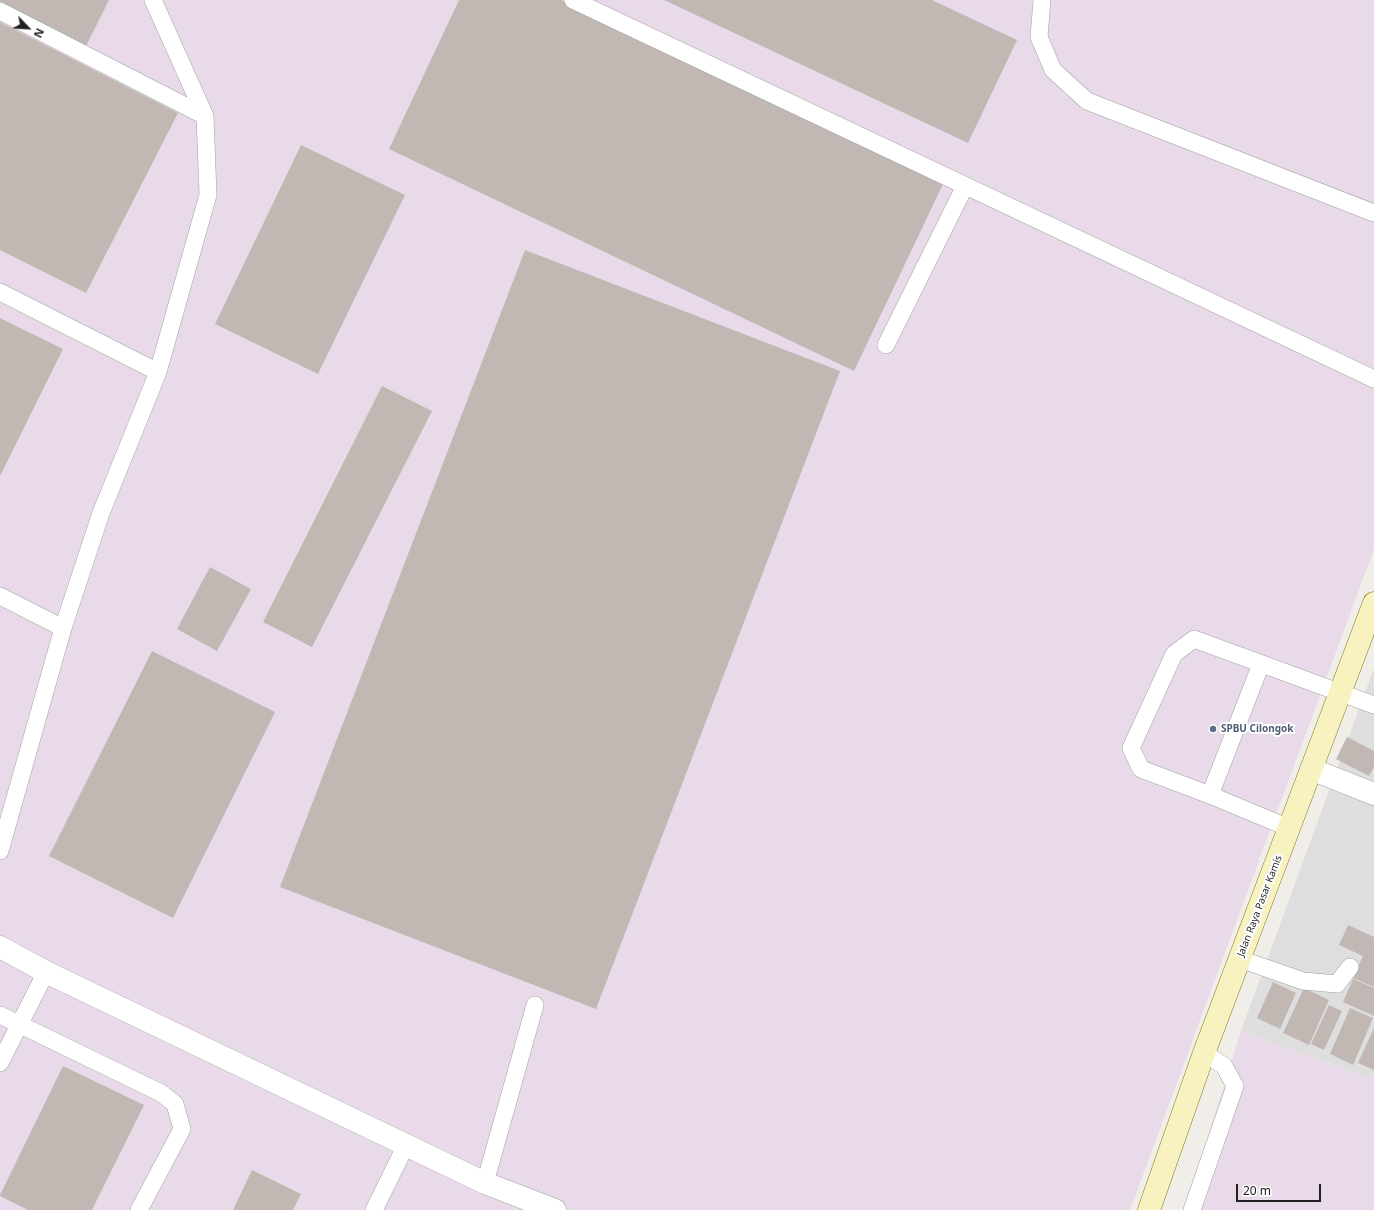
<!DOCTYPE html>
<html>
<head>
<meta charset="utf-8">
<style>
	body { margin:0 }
	#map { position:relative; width:1374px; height:1210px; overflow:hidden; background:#f1ede8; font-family:"Noto Sans",sans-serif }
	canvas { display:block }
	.north { position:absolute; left:8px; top:8px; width:40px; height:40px; -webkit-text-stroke:3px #fff; paint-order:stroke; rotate:115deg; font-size:11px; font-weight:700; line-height:16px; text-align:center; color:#212121 }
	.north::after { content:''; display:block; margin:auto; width:14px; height:18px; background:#212121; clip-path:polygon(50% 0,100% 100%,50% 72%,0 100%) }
	.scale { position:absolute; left:1236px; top:1184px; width:85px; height:18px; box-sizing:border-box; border:2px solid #212121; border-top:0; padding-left:5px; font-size:12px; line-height:14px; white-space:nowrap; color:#212121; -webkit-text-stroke:3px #fff; paint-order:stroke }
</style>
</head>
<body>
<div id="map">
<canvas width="1374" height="1210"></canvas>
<div class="north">N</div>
<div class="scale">20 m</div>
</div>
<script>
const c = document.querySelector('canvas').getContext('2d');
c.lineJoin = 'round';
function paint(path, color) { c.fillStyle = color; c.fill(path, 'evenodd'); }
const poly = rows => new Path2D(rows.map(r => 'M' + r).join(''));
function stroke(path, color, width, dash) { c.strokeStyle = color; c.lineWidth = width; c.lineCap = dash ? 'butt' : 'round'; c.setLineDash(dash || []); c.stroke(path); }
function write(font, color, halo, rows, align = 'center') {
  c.font = font + ' "Noto Sans",sans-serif'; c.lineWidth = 4; c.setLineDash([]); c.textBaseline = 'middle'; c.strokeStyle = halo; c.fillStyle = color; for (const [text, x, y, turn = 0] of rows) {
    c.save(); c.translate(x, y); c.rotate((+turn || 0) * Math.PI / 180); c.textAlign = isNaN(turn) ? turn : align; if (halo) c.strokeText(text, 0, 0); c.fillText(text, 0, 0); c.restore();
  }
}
const residential = poly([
	[1374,668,1374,1080,1241,1031]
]);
const industrial = poly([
	[0,0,1374,0,1374,549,1130,1210,0,1210],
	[1241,1031,1374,1080,1374,1210,1185,1210]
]);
const building = poly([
	[0,0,109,0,86,46,0,2],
	[459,0,561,0,944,182,854,371,389,149],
	[664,0,932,0,1017,40,968,143],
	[0,22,178,113,86,293,0,250],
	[301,145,405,195,318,374,215,324],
	[525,250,840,371,596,1009,280,887],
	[0,318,63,349,0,476],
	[382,386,432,411,312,647,263,622],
	[210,567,251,589,217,651,177,629],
	[152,651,275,712,173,918,49,856],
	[1347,737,1374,751,1374,767,1369,776,1336,759],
	[1348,925,1374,937,1374,987,1353,978,1363,956,1339,945],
	[1353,979,1374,988,1374,1016,1343,1002],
	[1273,982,1296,993,1280,1029,1257,1018],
	[1304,988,1329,1000,1309,1045,1283,1033],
	[1329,1005,1342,1011,1324,1050,1311,1044],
	[1350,1008,1373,1018,1353,1065,1330,1054],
	[1374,1028,1374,1070,1358,1063],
	[63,1066,144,1105,92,1210,28,1210,0,1196,0,1195],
	[252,1170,301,1194,293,1210,233,1210]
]);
const service = poly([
	[573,0,1374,379],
	[1042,0,1039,37,1053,70,1087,101,1374,213],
	[0,11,205,116],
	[0,292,158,372],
	[886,345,965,186],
	[0,596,63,628],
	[1210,795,1261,664],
	[1289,828,1210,795,1141,769,1131,748,1174,654,1194,639,1374,705],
	[0,851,63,628,101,513,158,372,208,195,205,116,153,0],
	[1240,959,1303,981,1337,984,1350,967],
	[0,1015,161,1093,175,1104,182,1129,139,1210],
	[0,1063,46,972],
	[485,1183,535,1005],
	[374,1210,406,1145],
	[1192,1210,1235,1086,1224,1066,1204,1053]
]);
const minor = poly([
	[1311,769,1374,794],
	[0,947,46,972,485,1183,555,1210]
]);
const secondary = poly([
	[1149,1210,1204,1053,1374,603]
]);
const markers = [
	[1213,729,4,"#5c6f8a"]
];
const serviceNames = [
	["SPBU Cilongok",1221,729]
];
const streetNames = [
	["Jalan Raya Pasar Kamis",1260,906,-69]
];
paint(residential, '#dfdede');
paint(industrial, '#e9dae9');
paint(building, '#c1b8b4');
stroke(service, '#a2a2a2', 18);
stroke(minor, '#a2a2a2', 23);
stroke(secondary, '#75720a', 23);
stroke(service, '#fff', 17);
stroke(minor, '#fff', 22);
stroke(secondary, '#f7f2bf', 22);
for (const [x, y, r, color] of markers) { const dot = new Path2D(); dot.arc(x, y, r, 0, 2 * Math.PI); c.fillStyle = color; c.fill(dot); stroke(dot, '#fff', 1.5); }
write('bold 10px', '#4e5e75', '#fff', serviceNames, 'left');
write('10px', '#212121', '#fff', streetNames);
</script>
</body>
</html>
